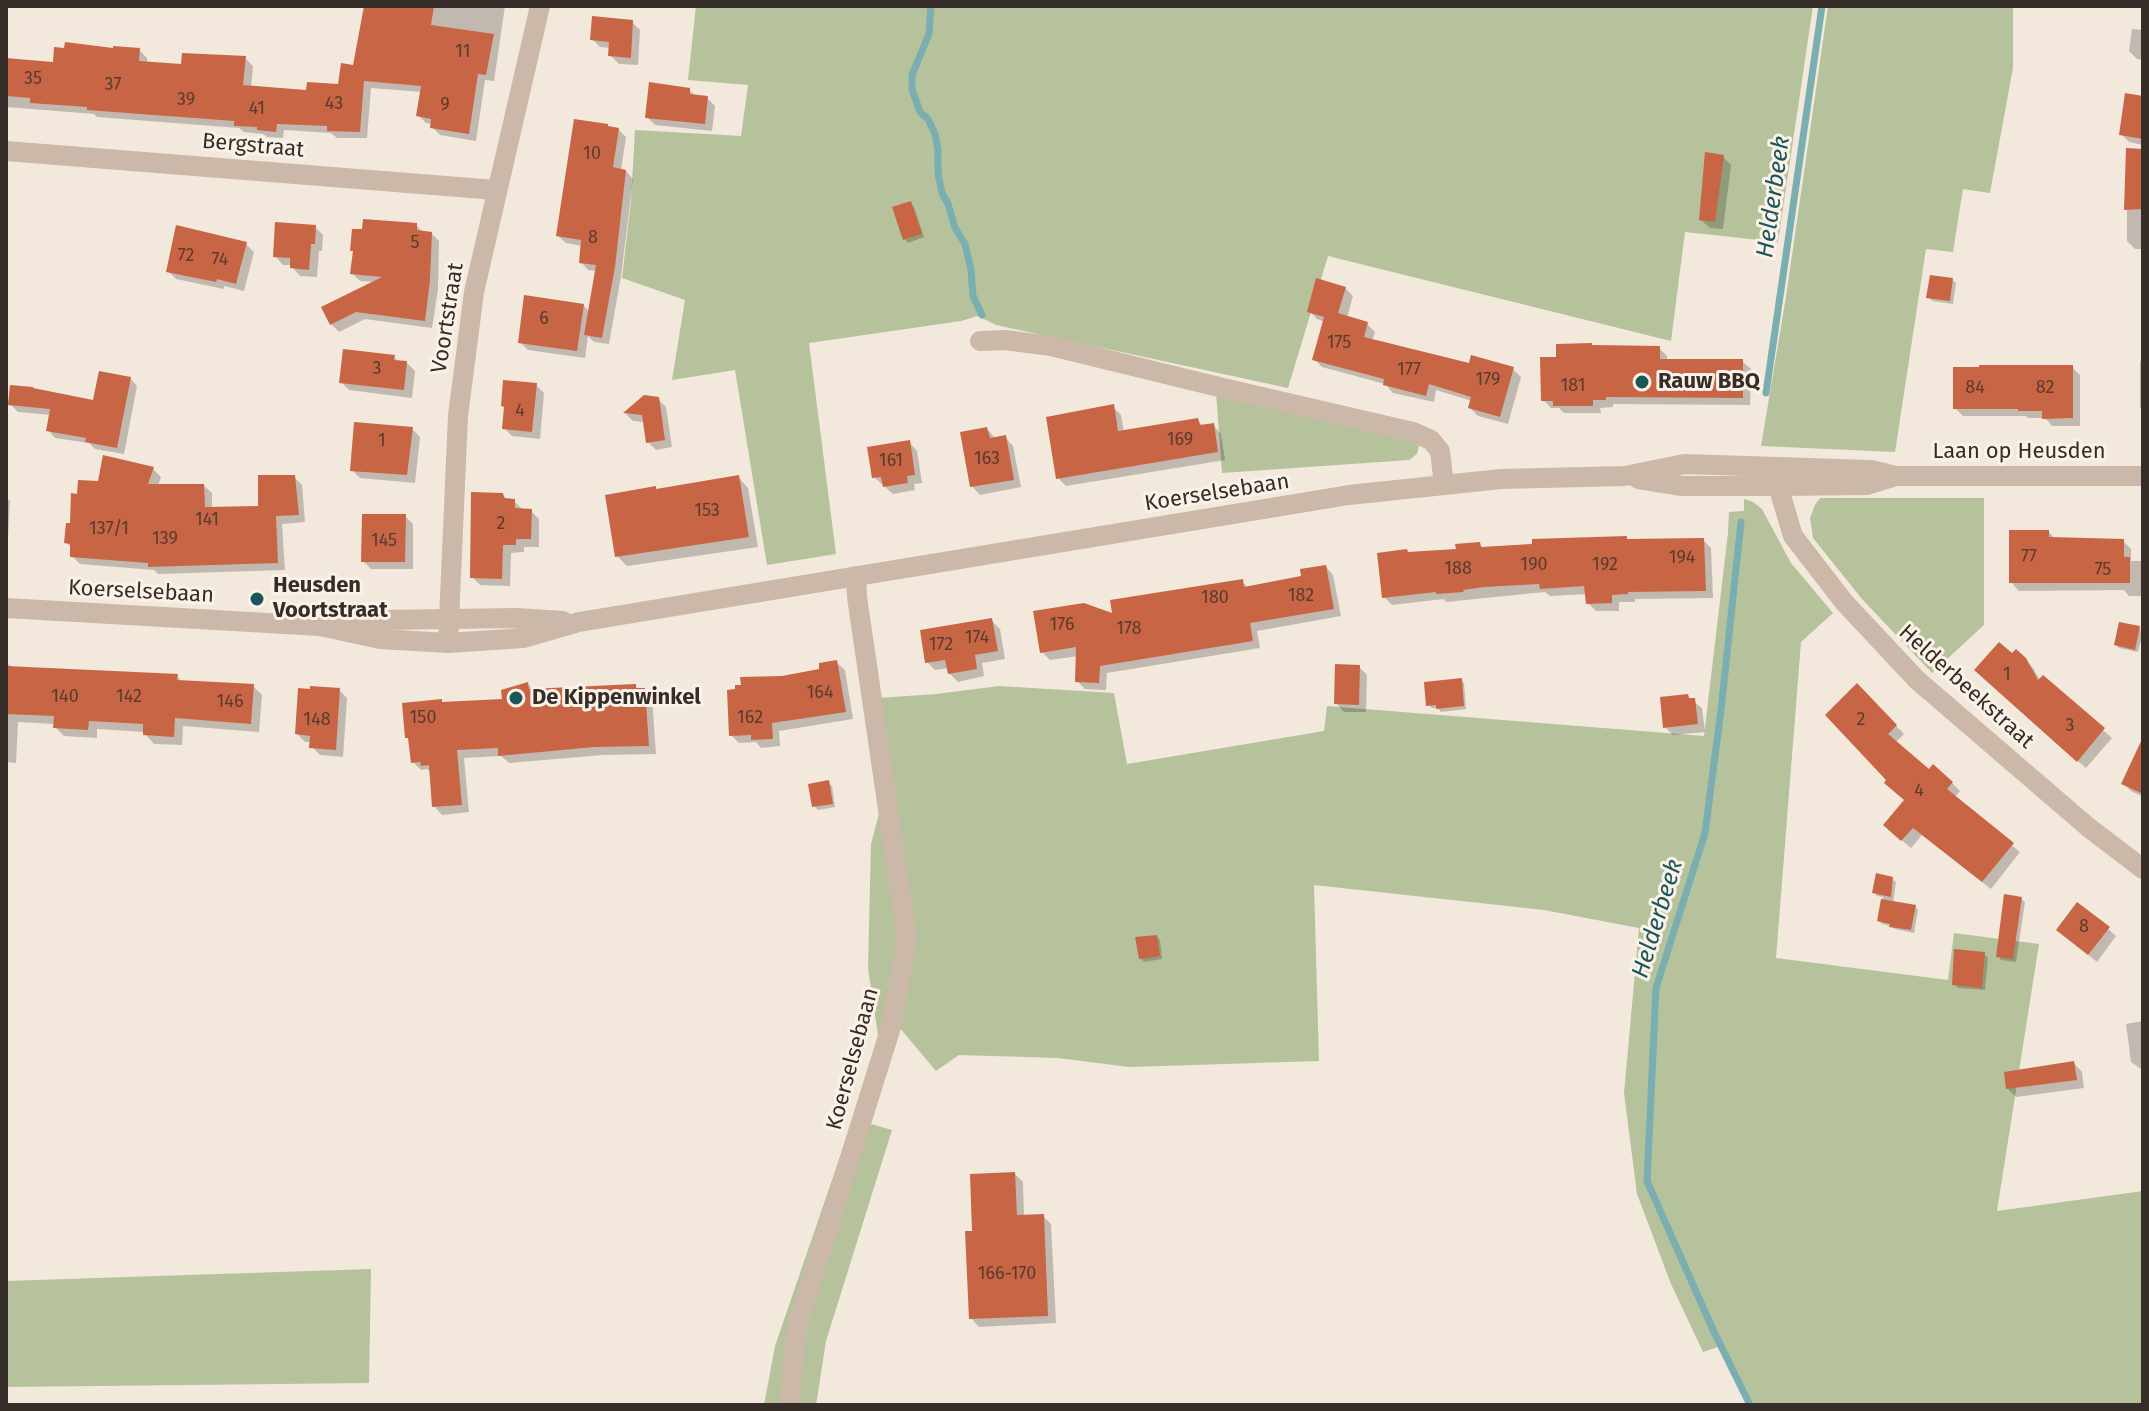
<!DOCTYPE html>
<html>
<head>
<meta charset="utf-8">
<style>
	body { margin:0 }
	#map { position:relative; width:2149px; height:1411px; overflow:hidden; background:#f2e8dc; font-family:"Fira Sans",sans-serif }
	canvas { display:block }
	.frame { position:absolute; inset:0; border:8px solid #372d28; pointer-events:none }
</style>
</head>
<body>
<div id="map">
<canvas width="2149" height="1411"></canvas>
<div class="frame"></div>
</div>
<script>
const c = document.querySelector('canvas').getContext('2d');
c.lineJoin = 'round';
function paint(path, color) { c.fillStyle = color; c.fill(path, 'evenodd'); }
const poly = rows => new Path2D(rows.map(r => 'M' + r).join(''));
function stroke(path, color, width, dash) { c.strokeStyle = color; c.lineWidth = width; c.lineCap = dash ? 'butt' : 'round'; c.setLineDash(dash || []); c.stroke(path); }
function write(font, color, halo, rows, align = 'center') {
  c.font = font + ' "Fira Sans",sans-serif'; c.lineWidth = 6; c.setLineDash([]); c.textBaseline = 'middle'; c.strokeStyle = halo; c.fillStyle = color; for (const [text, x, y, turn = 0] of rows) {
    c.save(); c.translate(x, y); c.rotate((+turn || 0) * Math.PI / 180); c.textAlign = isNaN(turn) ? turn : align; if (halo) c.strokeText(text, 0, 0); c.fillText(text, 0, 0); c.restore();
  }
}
const green = poly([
	[696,6,1813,6,1778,242,1685,232,1671,341,1328,256,1288,388,996,325,978,316,961,321,809,343,836,554,767,565,735,370,672,380,685,300,622,278,631,200,635,130,741,136,748,85,688,80],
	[1828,6,2013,6,2013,68,1990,193,1963,189,1953,252,1926,249,1895,452,1761,446,1786,297],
	[1216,393,1407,439,1419,446,1417,454,1409,460,1222,473],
	[1820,498,1984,498,1984,625,1932,673,1862,599,1813,538,1810,518,1815,505],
	[1744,499,1753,502,1762,509,1791,563,1833,613,1801,642,1776,958,1948,980,1954,933,2039,944,1997,1211,2143,1191,2143,1405,1748,1405,1721,1346,1703,1352,1671,1284,1637,1194,1624,1093,1639,928,1544,910,1314,885,1319,1061,1129,1067,1058,1058,959,1055,936,1071,888,1014,879,1042,868,968,871,844,881,806,878,698,936,694,999,686,1114,693,1127,764,1324,731,1327,706,1704,736,1728,533,1729,512,1744,511],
	[853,1119,892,1130,826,1341,816,1405,764,1405,775,1346],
	[371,1269,369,1383,6,1387,6,1281]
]);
const shadow = poly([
	[405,6,505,6,494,81,485,80,476,141,440,135,432,127,433,124,426,123,418,115,422,92,371,88,367,138,337,138,331,133,284,130,283,138,267,137,263,134,244,132,239,128,97,117,94,114,6,107,6,61,55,64,139,50,147,58,147,64,183,66,245,58,253,66,251,88,308,92,340,86],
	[632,22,640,30,638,65,619,64,610,55,611,48,600,47,592,39],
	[2143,23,2143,60,2137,59,2129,51,2132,29,2142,30],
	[689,90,696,96,707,98,715,106,712,131,655,125,647,117],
	[2143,97,2143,145,2129,142,2121,134],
	[609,128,618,129,626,137,621,170,626,171,633,179,621,276,609,344,594,342,588,336,585,358,528,350,520,342,583,305,590,312,597,271,588,270,581,262,582,246,566,243,558,236],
	[1723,157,1731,165,1723,229,1710,228,1701,220],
	[2127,182,2143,183,2143,249,2135,249,2127,241],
	[910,204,914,207,924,237,908,243,905,239],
	[416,225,424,233,431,233,439,241,438,289,432,328,365,319,339,332,331,324,376,282,360,281,352,273,355,253,352,250,364,231],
	[315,227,323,235,322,251,319,251,317,277,300,276,292,267,292,265,283,265,275,256],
	[246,244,254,252,244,291,224,286,224,289,176,279,168,271],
	[1952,280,1956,283,1953,304,1932,301,1929,297],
	[1345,288,1353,296,1347,318,1367,324,1375,332,1372,341,1471,365,1513,369,1521,377,1508,424,1478,416,1470,408,1472,401,1436,390,1434,402,1393,393,1385,384,1322,367,1314,359,1325,322,1317,319,1309,311],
	[1659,348,1667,356,1667,361,1742,361,1751,369,1750,405,1613,404,1613,407,1600,408,1601,413,1564,413,1559,408,1551,408,1543,400],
	[394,357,400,363,407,363,415,371,412,398,349,390,341,382],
	[2140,361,2143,361,2143,410,2140,408],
	[2072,367,2080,375,2080,426,2052,426,2045,418,2028,418,2026,416,1963,416,1955,408],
	[130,378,137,386,124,454,95,449,89,443,55,438,48,430,51,415,18,412,11,405,95,403],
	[536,385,544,393,540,439,512,436,504,428],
	[645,397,658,399,666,407,672,447,656,450,648,442,645,422,633,421,626,414],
	[1113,407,1121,415,1124,432,1197,420,1204,427,1213,425,1221,434,1225,460,1066,486,1058,478],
	[412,429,420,437,415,483,360,478,352,470],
	[987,429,995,438,1005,437,1013,446,1021,487,980,495,972,486],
	[909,442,917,451,922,483,914,484,915,490,893,494,874,477],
	[104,457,153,469,161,477,158,486,204,486,212,493,212,508,260,508,294,477,302,485,305,522,282,524,285,570,158,574,154,570,80,564,72,556,72,548,66,542,79,496,100,483],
	[738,477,748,488,758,547,627,566,617,556,655,488,658,491],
	[503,495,508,500,514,501,522,509,531,511,539,519,539,547,524,547,524,552,511,553,510,586,480,585,472,577],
	[6,497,10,501,7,556,6,556],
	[405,516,413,524,413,569,371,569,363,561],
	[2049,532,2056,540,2123,541,2131,549,2131,561,2143,561,2143,596,2129,596,2124,590,2019,591,2011,582],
	[1626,538,1629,541,1703,540,1711,548,1713,598,1635,599,1635,602,1619,602,1619,611,1596,611,1588,603,1587,594,1550,596,1545,592,1446,602,1444,599,1392,605,1384,597,1409,554,1458,551,1479,544,1484,549],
	[1326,567,1333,575,1341,616,1257,631,1260,648,1107,673,1106,690,1085,689,1077,681,1078,656,1050,660,1042,652,1115,616,1242,582,1249,588,1304,578],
	[992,621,1000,629,1005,659,982,663,984,676,958,682,949,673,949,668,935,670,927,662],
	[2139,628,2143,632,2138,652,2119,648,2116,645],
	[2016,652,2033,668,2040,680,2043,678,2112,738,2086,768,1984,678],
	[836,662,845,670,853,719,779,731,780,746,761,748,756,742,739,743,731,735,782,678,821,671],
	[6,663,14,668,177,676,182,682,253,686,262,695,259,732,183,726,182,745,154,744,145,734,145,732,97,729,97,738,64,736,55,727,55,724,18,722,16,763,6,762],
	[1359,667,1367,675,1366,712,1344,712,1336,703],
	[1461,680,1464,683,1466,709,1441,712,1438,708,1432,708,1428,705],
	[528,684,534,691,635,686,640,690,644,690,652,698,656,754,603,755,509,763,501,756,464,758,469,812,442,815,434,806,432,774,427,769,421,770,413,762,410,741,407,737,443,704,504,701],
	[1857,686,1904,734,1895,743,1929,772,1952,783,1960,791,1954,798,2020,852,1991,889,1922,835,1911,848,1893,833,1906,801,1889,780],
	[339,690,347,698,343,757,320,755,312,747,312,742,305,742,297,734],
	[1687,696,1702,708,1705,732,1673,735,1665,727],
	[2143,742,2143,797,2131,791,2123,783],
	[828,783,832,786,835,807,818,810,814,806],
	[1892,879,1896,882,1893,903,1915,906,1918,910,1914,933,1895,929,1891,926,1882,924,1879,921,1883,897,1877,896,1874,892],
	[2021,899,2025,902,2016,962,2001,960,1998,956],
	[2108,929,2116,936,2097,962,2058,930],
	[1157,937,1160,940,1162,959,1144,962,1141,958],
	[1984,954,1988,958,1985,990,1958,988,1954,984],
	[2143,1021,2143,1082,2141,1069,2131,1062,2126,1024],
	[2074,1063,2082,1072,2084,1088,2016,1097,2008,1089],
	[1015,1174,1023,1182,1024,1217,1043,1216,1051,1224,1056,1323,979,1327,971,1318,974,1233]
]);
const stream = poly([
	[931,6,929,34,912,75,912,89,920,112,928,119,935,134,938,150,938,174,942,193,948,204,955,228,965,244,971,270,973,296,982,315],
	[1766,393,1822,6],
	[1741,522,1721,710,1705,833,1656,988,1647,1181,1714,1332,1750,1405]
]);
const building = poly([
	[364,6,434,6,431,25,494,34,486,75,478,74,469,134,430,128,431,119,416,116,421,86,364,81,360,132,327,131,327,126,277,124,276,132,257,130,257,127,234,126,234,121,87,110,87,107,30,103,30,98,6,96,6,58,53,62,54,47,64,48,65,42,113,48,113,46,140,48,139,61,181,64,182,53,246,56,243,85,306,90,307,82,338,84,341,63,353,65],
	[592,16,633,20,631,58,608,56,609,42,590,40],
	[649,82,690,88,690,94,708,96,705,124,645,118],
	[2125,93,2143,96,2143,139,2119,135],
	[574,119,608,124,608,126,619,128,613,167,626,170,615,267,602,338,584,335,596,265,579,263,581,240,556,236],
	[2126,148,2143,149,2143,209,2124,210],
	[1705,152,1724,155,1715,222,1699,220],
	[911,201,922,234,903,240,892,207],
	[363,219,417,223,417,230,432,232,430,280,425,321,356,312,330,325,321,307,382,277,350,274,353,251,350,251,352,229,362,229],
	[275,222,316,225,315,244,311,244,309,270,290,268,290,258,273,257],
	[176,225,247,242,236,284,217,279,216,282,166,272],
	[1930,275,1953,278,1950,301,1926,298],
	[1316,278,1346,287,1338,313,1368,322,1364,337,1469,363,1471,355,1514,367,1500,417,1468,408,1471,397,1429,384,1426,396,1383,385,1384,379,1312,360,1324,317,1307,312],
	[524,295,584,304,577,351,518,343],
	[1592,343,1592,345,1660,346,1660,359,1743,359,1743,398,1606,397,1606,400,1593,400,1593,406,1553,406,1553,401,1541,401,1540,357,1556,357,1556,344],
	[343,349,395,355,394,360,407,361,404,390,339,383],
	[1979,365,2073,365,2073,418,2042,419,2042,411,2018,411,2018,409,1953,409,1953,367,1979,367],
	[99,371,131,377,117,448,85,442,86,438,46,431,50,409,8,405,10,385,33,387,33,388,93,400],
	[503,380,537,383,532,432,502,429,504,407,501,406],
	[644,395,659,397,665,440,646,443,642,415,623,413],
	[1114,404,1118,431,1198,418,1200,425,1214,423,1218,452,1056,479,1046,417],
	[354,422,413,427,407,475,350,471],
	[987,427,990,438,1006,435,1014,480,970,487,960,432],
	[910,440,915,475,907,476,908,483,883,487,881,477,872,478,867,447],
	[103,455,154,467,148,484,204,484,205,507,258,506,258,475,295,475,299,515,276,516,278,563,148,567,148,563,70,557,70,544,64,543,66,523,70,523,71,493,77,494,78,480,98,481],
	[739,475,749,537,615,557,605,495,656,486,656,489],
	[471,492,503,493,504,498,515,499,515,508,532,509,531,539,516,539,516,545,503,545,502,579,470,578],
	[362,514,406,514,405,562,361,562],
	[2009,530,2049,530,2049,537,2124,539,2124,557,2130,557,2130,583,2009,583],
	[1627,536,1627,539,1704,538,1706,591,1628,592,1628,594,1612,595,1612,603,1586,604,1584,586,1540,589,1539,584,1484,587,1463,590,1464,592,1436,594,1436,592,1382,598,1377,553,1407,549,1408,552,1456,549,1455,544,1480,542,1481,547,1532,544,1532,539],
	[1326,565,1334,609,1250,623,1253,641,1100,666,1099,683,1075,682,1076,647,1040,653,1033,611,1084,603,1112,613,1110,600,1243,579,1244,587,1301,576,1300,569],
	[992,618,998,651,975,655,977,669,948,674,945,660,925,663,920,630],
	[2119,622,2140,626,2135,650,2114,645],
	[1999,642,2012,653,2016,649,2026,658,2038,680,2043,675,2105,728,2077,762,1974,670],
	[837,660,846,712,772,723,773,739,751,740,751,735,729,736,727,690,735,689,735,685,741,685,740,677,782,676,819,669,819,663],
	[1335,664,1360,665,1359,705,1334,704],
	[6,666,178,674,177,680,254,684,251,724,175,718,174,737,143,735,143,724,89,721,88,730,53,728,54,716,6,714],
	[1462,678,1464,706,1436,709,1436,705,1426,706,1424,682],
	[528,682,529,689,636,684,636,688,645,688,649,746,594,747,498,756,498,748,457,750,462,805,432,807,429,765,421,766,420,762,411,763,408,738,405,738,402,703,442,699,442,702,502,699,501,690],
	[1857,683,1897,725,1888,734,1929,769,1933,764,1953,782,1947,789,2014,843,1982,882,1913,828,1901,841,1883,825,1904,800,1884,783,1886,780,1825,715],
	[310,686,340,688,336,750,309,748,310,736,295,734,298,688,310,689],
	[1688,694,1689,698,1695,698,1698,724,1663,728,1660,697],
	[2143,737,2143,794,2121,784],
	[829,780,833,804,812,807,808,784],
	[1876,873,1893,877,1891,897,1872,893],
	[2004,894,2022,897,2013,959,1996,957],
	[1881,899,1916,905,1911,930,1889,927,1890,924,1877,921],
	[2077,902,2110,927,2088,955,2056,930],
	[1157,935,1160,956,1139,959,1135,937],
	[1954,949,1985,952,1982,988,1952,985],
	[2074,1061,2077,1080,2006,1089,2004,1072],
	[1015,1172,1017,1215,1044,1214,1048,1316,969,1319,965,1231,972,1231,970,1174]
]);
const minor = poly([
	[6,151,496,190],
	[980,341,1005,340,1051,346,1223,388,1413,432,1431,440,1440,451,1444,485],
	[1779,471,1778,486,1793,536,1844,602,1917,680,2088,827,2143,869],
	[448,643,458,416,474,292,540,6],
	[789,1405,797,1327,891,1027,907,939,857,597,856,576]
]);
const tertiary = poly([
	[1638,479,1682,486,1778,486,1867,485,1896,476],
	[6,608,320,626,380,639,448,643,524,638,579,622,1349,495,1501,479,1625,476,1684,464,1871,470,1896,476,2143,476],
	[339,624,381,620,517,618,563,621]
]);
const markers = [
	[1642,382,8,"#1d565a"],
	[257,599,8,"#1d565a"],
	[516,698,8,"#1d565a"]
];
const numberNames = [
	["11",463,52],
	["35",33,79],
	["37",113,85],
	["39",186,100],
	["43",334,104],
	["9",445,105],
	["41",257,109],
	["10",592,154],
	["8",593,238],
	["5",415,243],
	["72",186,256],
	["74",220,260],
	["6",544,319],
	["175",1339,343],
	["3",377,369],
	["177",1409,370],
	["179",1488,380],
	["181",1573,386],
	["84",1975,388],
	["82",2045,388],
	["4",520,411],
	["169",1180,440],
	["1",382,441],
	["163",987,459],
	["161",891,461],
	["153",707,511],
	["141",207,520],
	["2",501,524],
	["137/1",109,529],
	["139",165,539],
	["145",384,541],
	["77",2029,557],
	["194",1682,558],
	["190",1534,565],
	["192",1605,565],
	["188",1458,569],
	["75",2103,570],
	["182",1301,596],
	["180",1215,598],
	["176",1062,625],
	["178",1129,629],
	["174",977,638],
	["172",941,645],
	["1",2007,675],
	["164",820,693],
	["140",65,697],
	["142",129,697],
	["146",230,702],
	["150",423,718],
	["162",750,718],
	["148",317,720],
	["2",1861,720],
	["3",2070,726],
	["4",1919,791],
	["8",2084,927],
	["166-170",1007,1274]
];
const streetNames = [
	["Bergstraat",253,146,5],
	["Voortstraat",448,318,-81],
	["Laan op Heusden",2019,452],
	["Koerselsebaan",1217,493,-9],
	["Koerselsebaan",141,592,3],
	["Helderbeekstraat",1966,687,42],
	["Koerselsebaan",853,1059,-75]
];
const poiNames = [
	["Rauw BBQ",1658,382],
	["Heusden",273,586],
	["Voortstraat",273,611],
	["De Kippenwinkel",532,698]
];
const waterNames = [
	["Helderbeek",1774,197,-82],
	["Helderbeek",1658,919,-73]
];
paint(green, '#b5c29c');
paint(shadow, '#0003');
stroke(stream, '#7baeb0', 7);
paint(building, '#c76545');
stroke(minor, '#cbb8a8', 20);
stroke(tertiary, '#cbb8a8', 20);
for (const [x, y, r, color] of markers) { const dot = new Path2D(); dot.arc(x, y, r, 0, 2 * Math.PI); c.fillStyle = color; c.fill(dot); stroke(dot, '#faf2e9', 3); }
write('18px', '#5b3b2f', null, numberNames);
write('22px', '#372d28', '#faf2e9', streetNames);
write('bold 22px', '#372d28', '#faf2e9', poiNames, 'left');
write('italic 24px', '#1d565a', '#faf2e9', waterNames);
</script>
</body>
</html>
